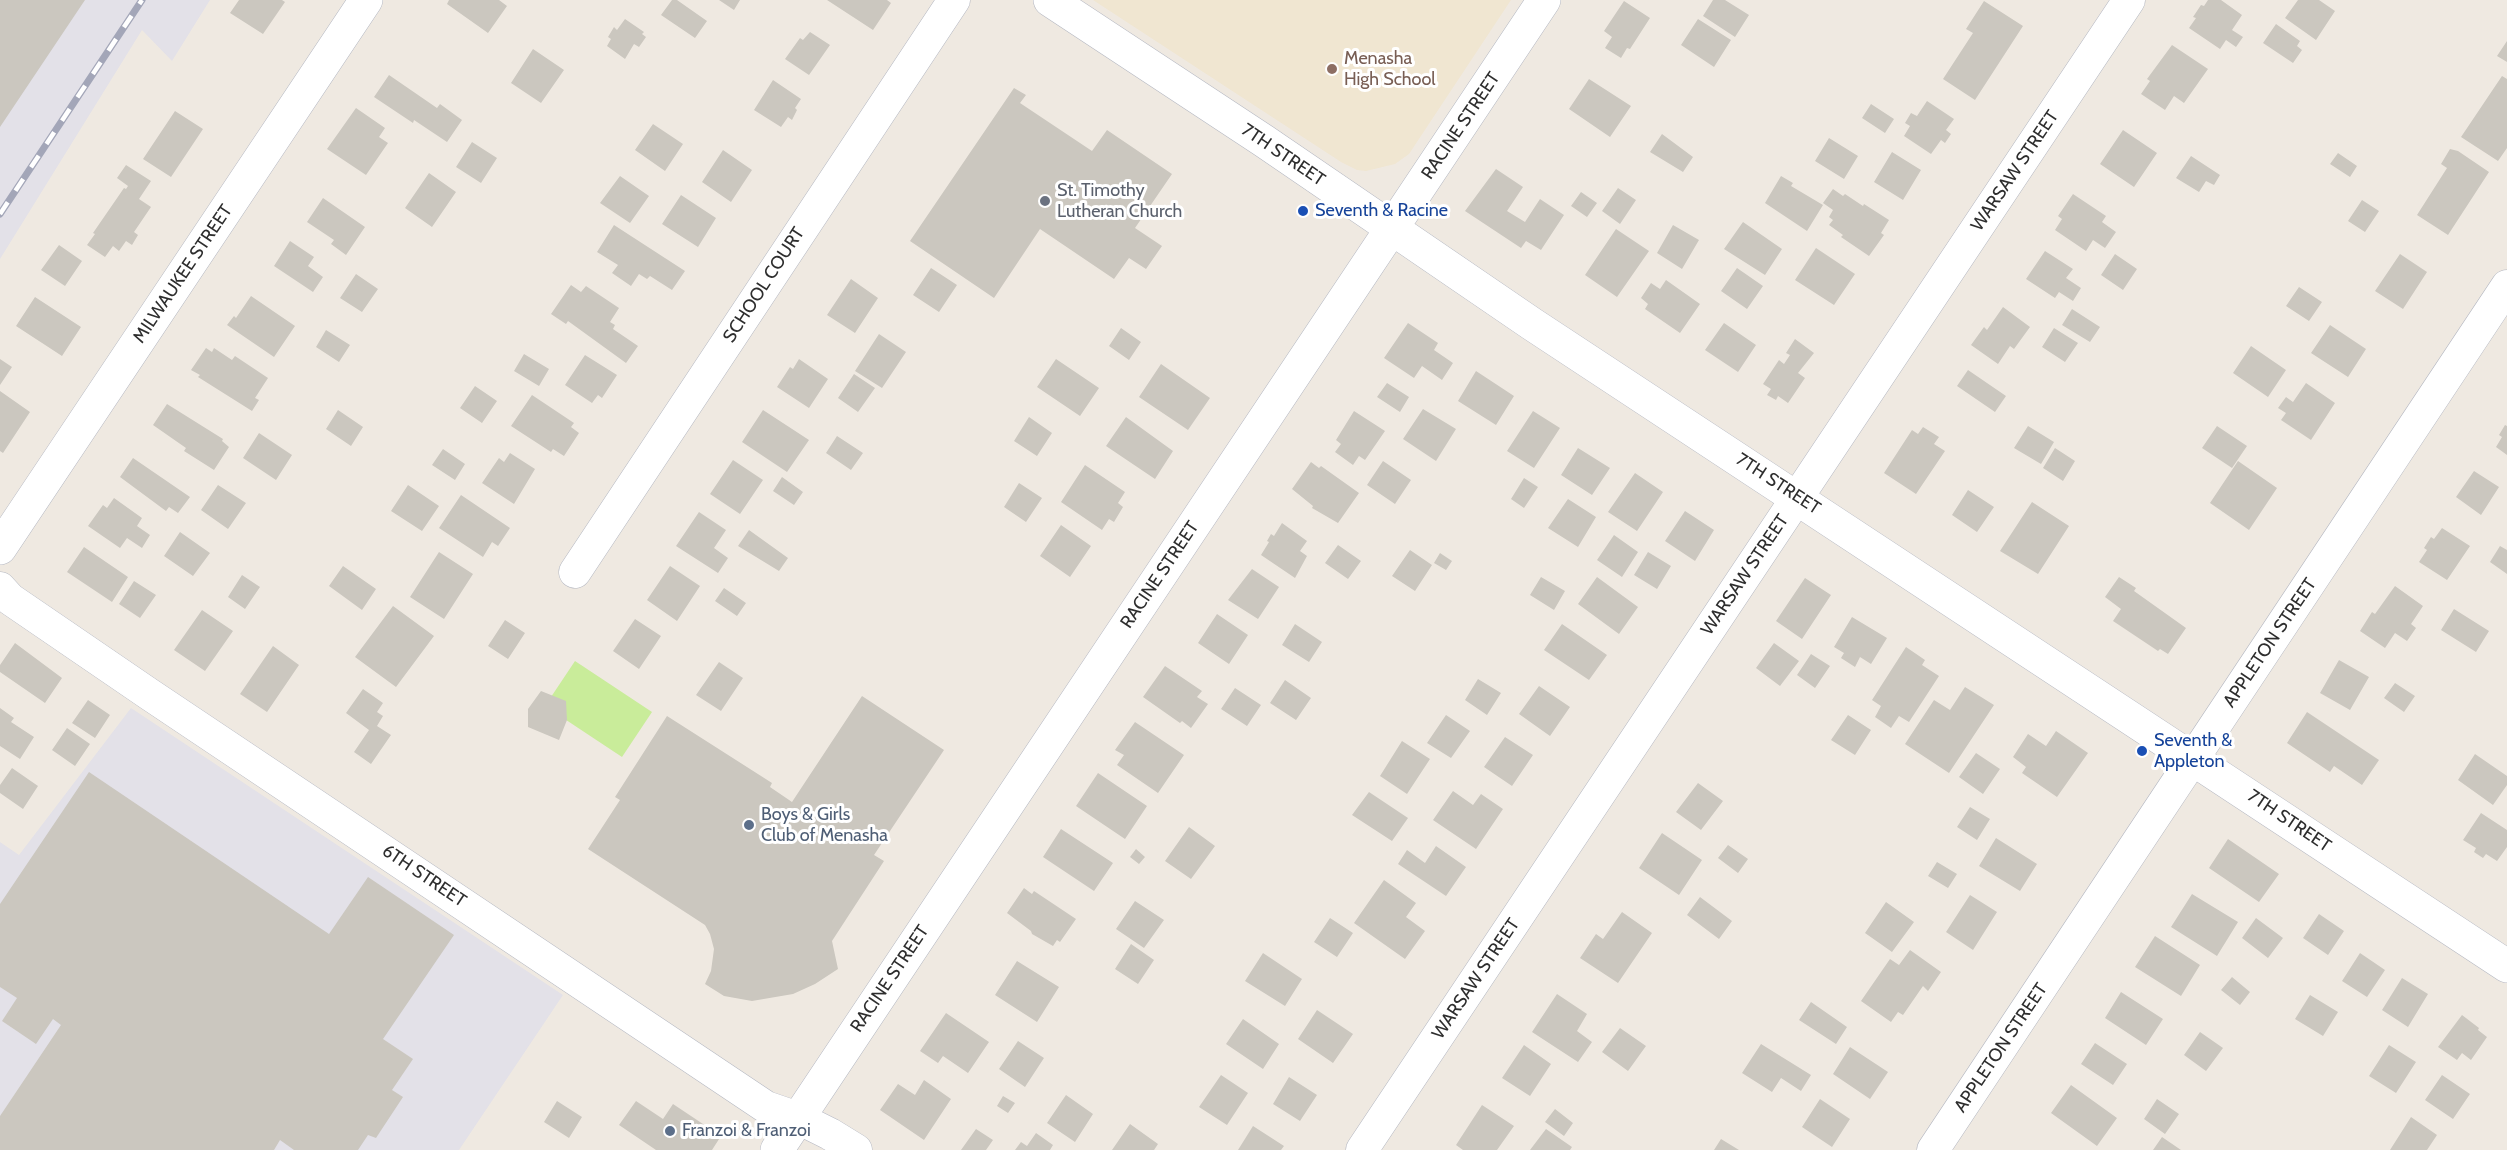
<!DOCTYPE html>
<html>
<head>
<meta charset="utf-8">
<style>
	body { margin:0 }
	canvas { display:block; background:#efe9e1 }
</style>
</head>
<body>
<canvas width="2507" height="1150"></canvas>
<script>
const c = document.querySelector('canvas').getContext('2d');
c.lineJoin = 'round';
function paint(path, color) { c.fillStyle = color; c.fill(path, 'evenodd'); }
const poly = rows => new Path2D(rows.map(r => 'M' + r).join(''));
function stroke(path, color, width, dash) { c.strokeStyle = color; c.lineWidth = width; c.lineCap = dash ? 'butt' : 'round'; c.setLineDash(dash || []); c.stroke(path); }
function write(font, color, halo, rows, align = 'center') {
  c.font = font + ' Cabin,sans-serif'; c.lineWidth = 6; c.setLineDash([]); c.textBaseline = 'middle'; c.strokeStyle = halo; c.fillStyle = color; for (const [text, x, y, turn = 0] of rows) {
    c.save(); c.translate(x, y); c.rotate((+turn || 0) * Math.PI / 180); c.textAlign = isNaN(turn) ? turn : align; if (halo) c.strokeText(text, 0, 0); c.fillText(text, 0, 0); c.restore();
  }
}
const industrial = poly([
	[0,0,210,0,172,61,142,30,0,259],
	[131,708,563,995,459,1150,0,1150,0,842,19,855]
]);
const education = poly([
	[1093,0,1511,0,1409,154,1395,164,1366,171,1357,170,1341,162]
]);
const pitch = poly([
	[575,661,652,712,622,757,545,706]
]);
const building = poly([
	[0,0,85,0,0,127],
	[239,0,282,0,285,2,263,34,230,13],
	[449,0,499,0,507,6,488,33,447,4],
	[672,0,677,0,707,21,695,38,661,15],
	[719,0,740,0,734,10],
	[827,0,887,0,891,3,873,30],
	[1713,0,1725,0,1749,15,1735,37,1703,16],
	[2208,0,2221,0,2242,15,2232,30,2243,37,2236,47,2226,40,2220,49,2189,28,2196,18,2193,17,2201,5,2204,6],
	[2298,0,2319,0,2335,11,2316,40,2285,18],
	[1624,1,1650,18,1630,49,1627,48,1621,58,1605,48,1612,37,1604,31],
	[1984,1,2023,26,1975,100,1943,79,1973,33,1966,29],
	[625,19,644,32,642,34,646,37,639,47,634,44,625,59,607,46,611,39,608,37,614,27,617,30],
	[1698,19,1731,40,1714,67,1681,45],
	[2276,24,2300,41,2297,46,2302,50,2293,63,2263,43],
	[810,32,830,45,809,75,785,59,800,38,803,40],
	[2507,41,2507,62,2497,56],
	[2172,45,2208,69,2184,103,2174,96,2165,110,2141,94,2150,81,2147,79],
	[533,49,564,70,541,103,511,83],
	[389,75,437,108,440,104,462,120,447,142,414,120,413,123,374,97],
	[2502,76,2507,79,2507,148,2498,161,2461,137],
	[1589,79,1631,106,1610,137,1569,109],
	[773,80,801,99,795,108,797,110,792,120,788,117,781,127,754,110],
	[1014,88,1026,95,1020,103,1092,151,1107,130,1172,174,1135,228,1162,246,1146,269,1129,258,1114,279,1040,229,994,298,910,241],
	[1927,101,1954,119,1946,130,1951,134,1945,143,1941,140,1931,154,1904,136,1910,126,1905,123,1911,113,1917,116],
	[1871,104,1894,119,1885,133,1862,118],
	[356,108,385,128,379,137,388,143,366,175,327,149],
	[175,111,203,129,171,177,143,159],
	[653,124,683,144,665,171,635,150],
	[2123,130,2157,153,2134,187,2100,164],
	[1662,134,1693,157,1683,172,1650,152],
	[1829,138,1858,156,1844,179,1815,161],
	[472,142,497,158,481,183,456,167],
	[2450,149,2458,151,2489,172,2448,235,2417,215,2447,168,2441,164],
	[723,150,752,170,731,202,702,182],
	[1892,152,1921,170,1903,200,1874,182],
	[2338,153,2357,166,2350,177,2330,164],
	[2191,156,2220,175,2214,185,2206,181,2199,192,2176,178],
	[126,165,151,181,139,199,151,207,134,232,138,235,132,245,126,241,119,251,113,246,105,257,87,245,95,234,93,233,124,188,126,189,128,186,117,178],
	[1496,169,1523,187,1507,211,1525,222,1540,199,1564,215,1541,250,1526,241,1521,248,1465,211],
	[429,173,456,192,432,227,405,208],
	[620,176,649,196,630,223,600,203],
	[1781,176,1793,183,1791,186,1823,205,1807,231,1765,203],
	[1618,188,1636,200,1620,224,1602,211],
	[1833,189,1843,196,1845,194,1863,206,1864,204,1889,220,1881,233,1884,235,1869,256,1841,237,1843,235,1829,225,1833,220,1829,217,1833,210,1823,203],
	[1581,192,1597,203,1587,217,1571,206],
	[2073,194,2106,216,2102,222,2116,232,2105,248,2093,240,2086,251,2055,230,2062,219,2058,216],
	[681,195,716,218,698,247,662,224],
	[323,198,365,227,346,255,331,244,334,240,307,222],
	[2362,200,2379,211,2365,232,2348,221],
	[1743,222,1782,249,1765,275,1724,249],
	[614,225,685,271,672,290,650,276,647,279,639,274,631,286,612,273,618,265,597,252],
	[1673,225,1699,240,1682,269,1657,253],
	[1616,229,1649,251,1617,297,1585,275],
	[290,241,314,257,308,266,323,277,313,292,274,266],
	[59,245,82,261,65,286,41,270],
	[1816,248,1855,274,1834,305,1795,280],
	[2045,251,2073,269,2066,278,2081,288,2073,301,2059,292,2055,298,2026,279],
	[2115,254,2137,269,2123,290,2101,275],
	[2400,254,2427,272,2403,309,2375,291],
	[931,268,957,285,939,312,913,295],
	[1737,268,1763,286,1747,309,1721,291],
	[356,274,378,289,362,312,340,298],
	[851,279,878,298,855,333,827,315],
	[1666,280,1700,304,1680,333,1645,309,1648,304,1641,298,1651,283,1660,289],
	[571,285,581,292,586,286,619,308,610,322,615,325,613,329,638,346,626,363,568,321,566,324,551,314],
	[2299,287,2322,302,2309,321,2286,306],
	[251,296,295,326,274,357,227,325,234,316,236,318],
	[35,297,81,327,62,356,16,326],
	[2003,307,2030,327,2014,349,2010,346,1998,364,1971,345,1984,327,1987,330],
	[2072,309,2100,327,2090,342,2062,325],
	[1408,323,1438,343,1434,350,1453,363,1442,380,1422,366,1414,378,1384,358],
	[1724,323,1756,345,1738,372,1705,350],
	[2330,325,2366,349,2348,377,2311,353],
	[1121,328,1141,342,1129,360,1109,346],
	[2054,328,2078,343,2065,362,2042,347],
	[326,330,350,345,339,362,316,347],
	[879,334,906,352,882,388,855,371],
	[1795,339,1814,353,1798,373,1805,378,1788,403,1778,396,1776,400,1767,395,1771,389,1763,384,1779,360,1784,364,1790,355,1786,353],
	[2251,346,2286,370,2268,397,2233,373],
	[206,348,212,352,214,348,232,360,235,356,268,378,255,398,259,400,252,411,198,377,200,375,191,370],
	[524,354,549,369,539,386,514,371],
	[585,355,617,375,602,398,598,395,592,403,565,385],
	[0,359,12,367,0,385],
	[799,359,828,379,809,408,777,387,790,367,793,369],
	[1056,359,1099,388,1080,416,1037,387],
	[1161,364,1210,398,1188,430,1139,397],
	[1968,370,2006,396,1995,412,1957,386],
	[1476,371,1514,396,1496,425,1458,401],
	[854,374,875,388,858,412,838,398],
	[1387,383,1409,397,1400,412,1377,397],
	[2306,383,2335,403,2311,440,2281,420,2286,413,2278,408,2286,397,2293,402],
	[475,386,497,401,482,423,460,408],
	[0,391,30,412,3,453,0,451],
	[532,395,574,423,571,427,579,433,564,456,553,449,551,452,511,426],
	[167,404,223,439,222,441,229,447,214,470,184,451,186,448,153,425],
	[1423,409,1456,429,1436,461,1403,439],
	[338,410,363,427,351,446,326,429],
	[763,410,809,440,787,472,742,442],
	[1354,411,1385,431,1365,460,1359,456,1353,465,1335,452,1341,444,1336,440],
	[1533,411,1560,428,1534,468,1507,451],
	[1029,417,1052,433,1037,456,1014,441],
	[1126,417,1173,451,1155,479,1106,446],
	[2505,425,2507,426,2507,455,2496,447,2502,437,2499,435],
	[2028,426,2054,442,2041,464,2014,448],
	[2217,426,2247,446,2232,468,2202,448],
	[1923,427,1939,437,1934,444,1945,451,1916,494,1884,473,1912,430,1918,434],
	[259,433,292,455,276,480,243,458],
	[837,436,863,453,851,470,826,453],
	[1578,448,1610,468,1592,495,1561,475],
	[2055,448,2075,461,2063,481,2043,468],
	[443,449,465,464,455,480,432,465],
	[510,453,535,469,514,504,482,483,499,458,504,462],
	[133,458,190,497,178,513,169,507,166,511,120,477],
	[733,460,763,480,740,514,710,494],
	[1383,461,1411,480,1395,504,1367,485],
	[2238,461,2277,488,2249,530,2210,503],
	[1311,462,1319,468,1321,466,1359,493,1338,523,1312,508,1313,506,1292,489],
	[1085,465,1125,492,1118,503,1123,507,1114,522,1109,519,1102,530,1061,502],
	[2474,471,2499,487,2481,515,2456,497],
	[1635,473,1663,492,1637,531,1608,512],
	[782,477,803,492,794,505,773,491],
	[1524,478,1538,487,1524,508,1511,499],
	[1019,483,1042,498,1026,522,1004,507],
	[218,485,246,503,228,529,201,510],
	[408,485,439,506,422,531,391,511],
	[1968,490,1994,507,1977,532,1952,515],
	[461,495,510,528,498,546,492,542,483,557,439,528],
	[114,498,142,518,137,526,150,535,142,548,127,538,120,548,88,526,103,505,107,508],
	[1568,499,1596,517,1578,547,1548,528],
	[2032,502,2069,526,2038,574,2000,551],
	[1685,511,1714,530,1695,561,1665,541],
	[699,512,726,530,714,548,728,558,718,573,676,546],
	[1282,523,1307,541,1300,551,1307,556,1295,578,1261,555,1269,542,1267,541,1271,534,1274,536],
	[1061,525,1091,546,1070,577,1040,556],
	[2442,528,2470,546,2447,580,2419,562,2427,550,2424,548,2431,537,2434,539],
	[749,530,788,558,779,571,738,546],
	[180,532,210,553,193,576,164,556],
	[1614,535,1638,552,1622,577,1597,560],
	[1338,545,1361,561,1348,579,1325,563],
	[2500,546,2507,550,2507,574,2490,562],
	[84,547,128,577,112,602,67,572],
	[1410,550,1432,565,1415,591,1392,576],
	[439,552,473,574,444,619,410,597],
	[1648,552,1671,566,1657,589,1634,575],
	[1440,553,1452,561,1446,570,1434,563],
	[343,566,376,589,362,610,329,586],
	[670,566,700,586,677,621,647,600],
	[1252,569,1279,587,1258,619,1228,600],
	[242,575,260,587,245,609,228,597],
	[1541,577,1565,591,1554,610,1530,595],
	[1597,577,1638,607,1619,634,1578,604],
	[2119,577,2136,588,2134,591,2186,628,2168,654,2160,649,2158,651,2113,621,2121,609,2105,597],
	[1805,578,1831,595,1802,639,1776,621],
	[134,581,156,595,140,618,119,604],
	[2395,586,2423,606,2411,624,2416,628,2407,641,2395,633,2385,648,2360,631,2372,612,2375,614],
	[724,588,746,603,737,616,715,601],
	[393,606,434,636,396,687,355,657],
	[2454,609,2489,631,2476,652,2441,630],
	[202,610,233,631,205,671,174,650],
	[1217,614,1248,635,1229,664,1198,643],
	[1852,617,1887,638,1871,664,1860,657,1855,667,1841,658,1844,653,1834,647],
	[635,619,661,636,639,669,613,651],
	[505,620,525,633,508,659,488,646],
	[1295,624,1322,642,1309,662,1282,645],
	[1562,624,1607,655,1589,680,1544,650],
	[15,643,62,678,45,703,0,672,0,665],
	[1774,643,1799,661,1780,686,1756,668],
	[273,646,299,665,267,712,240,694],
	[1906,647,1925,660,1922,665,1939,676,1909,722,1899,716,1891,728,1875,717,1881,706,1872,700],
	[1811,654,1830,666,1815,688,1797,675],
	[2339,660,2369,677,2350,710,2320,693],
	[719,662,743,678,721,711,696,695],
	[1165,666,1202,691,1197,697,1208,704,1191,728,1182,721,1180,723,1143,697],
	[1478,679,1501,693,1487,715,1465,700],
	[1285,680,1311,698,1296,720,1270,703],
	[2395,683,2415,696,2404,712,2384,698],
	[1539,686,1570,707,1550,736,1519,714],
	[1965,687,1994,705,1949,773,1905,744,1934,700,1950,710],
	[1235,688,1261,705,1247,726,1221,709],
	[363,689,383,703,377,712,383,716,377,726,391,735,371,764,354,752,369,730,346,713],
	[541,691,566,701,567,720,559,740,528,727,528,709],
	[862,696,944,750,874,855,884,861,832,941,838,969,815,984,793,994,752,1001,724,996,705,984,711,971,714,949,710,934,705,925,588,849,620,800,615,797,667,716,772,783,770,787,792,802],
	[88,700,110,715,95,738,72,723],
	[0,708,14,718,11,722,34,737,20,759,0,746],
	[2307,712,2379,760,2362,785,2334,766,2330,772,2287,743],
	[1446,715,1470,731,1451,758,1427,743],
	[1848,715,1871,730,1855,755,1831,740],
	[1135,722,1184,755,1158,793,1117,765,1124,755,1115,750],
	[67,728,90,744,75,766,52,750],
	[2056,731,2088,753,2057,797,2022,773,2026,767,2013,757,2028,734,2046,746],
	[1505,737,1533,755,1512,786,1484,767],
	[1402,741,1430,759,1407,794,1380,776],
	[1976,753,2000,769,1983,794,1959,777],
	[2475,754,2507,776,2507,785,2493,805,2458,780],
	[12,768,38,786,23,809,0,793,0,785],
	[89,772,329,934,368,877,454,935,383,1039,413,1059,392,1090,403,1097,376,1138,368,1135,358,1150,294,1150,280,1140,274,1150,0,1150,0,1116,61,1025,53,1019,36,1044,2,1021,17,998,0,987,0,904],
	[1098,773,1147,806,1125,839,1076,806],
	[1698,783,1723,801,1701,830,1676,812],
	[1453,791,1473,805,1481,794,1503,809,1476,849,1433,820],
	[1369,792,1408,818,1392,841,1352,815],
	[1970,807,1990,819,1977,840,1957,827],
	[2481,813,2507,830,2507,847,2497,861,2486,854,2483,858,2474,852,2476,848,2463,840],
	[1189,827,1215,846,1191,879,1165,861],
	[1061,829,1113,863,1094,891,1043,857],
	[1662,833,1702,860,1679,895,1639,868],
	[1996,838,2037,864,2020,891,1979,866],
	[2228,839,2279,874,2259,902,2209,868],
	[1728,845,1748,859,1738,873,1718,858],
	[1436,846,1466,867,1446,896,1398,864,1407,850,1425,863],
	[1136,849,1145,857,1139,864,1130,857],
	[1937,862,1957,874,1948,888,1928,876],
	[1384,880,1416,903,1406,917,1425,931,1405,959,1354,923],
	[1024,888,1032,894,1034,891,1076,919,1060,942,1057,940,1053,946,1032,934,1031,931,1007,913],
	[2192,894,2238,922,2217,956,2171,927],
	[1970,895,1997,912,1973,950,1946,932],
	[1700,897,1732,921,1719,939,1687,915],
	[1135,901,1164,920,1144,948,1116,929],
	[1886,902,1914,922,1892,952,1865,933],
	[1622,912,1652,933,1618,983,1580,958,1596,934,1603,939],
	[2319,914,2344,931,2328,955,2303,938],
	[1330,918,1353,933,1337,957,1314,942],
	[2256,918,2283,938,2268,958,2242,938],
	[2155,936,2200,965,2181,996,2135,967],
	[1131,944,1154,960,1138,984,1115,969],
	[1910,950,1941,972,1928,991,1923,986,1903,1015,1898,1012,1891,1022,1861,1001,1890,959,1899,965],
	[1263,953,1302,979,1285,1006,1245,981],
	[2360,953,2385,970,2367,997,2342,981],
	[1017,961,1059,987,1037,1022,995,995],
	[2232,977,2250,992,2240,1005,2221,990],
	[2402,978,2428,994,2408,1027,2382,1010],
	[2121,992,2163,1019,2146,1045,2105,1018],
	[1557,994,1587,1014,1577,1031,1592,1042,1578,1062,1532,1032],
	[2310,995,2338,1012,2323,1036,2295,1019],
	[1811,1002,1847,1027,1836,1044,1799,1020],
	[1317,1010,1353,1034,1333,1063,1298,1039],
	[946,1013,989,1042,968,1073,943,1056,938,1063,920,1051],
	[2462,1015,2479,1028,2478,1030,2487,1037,2471,1060,2462,1053,2457,1060,2438,1047],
	[1243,1019,1279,1044,1263,1069,1226,1044],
	[1620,1028,1646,1046,1628,1071,1602,1052],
	[2200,1032,2223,1048,2206,1071,2184,1055],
	[1018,1041,1044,1058,1025,1087,999,1069],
	[2095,1043,2127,1064,2113,1085,2081,1064],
	[1761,1044,1811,1075,1801,1091,1781,1078,1772,1092,1742,1073],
	[1524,1045,1551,1064,1530,1096,1502,1078],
	[2389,1045,2416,1062,2396,1093,2369,1076],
	[1850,1047,1888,1072,1870,1099,1833,1074],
	[1221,1075,1248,1093,1227,1125,1199,1107],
	[2442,1075,2470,1094,2453,1119,2425,1100],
	[1289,1077,1317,1095,1300,1121,1273,1104],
	[924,1080,951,1099,924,1140,880,1110,898,1084,915,1095],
	[2071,1085,2117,1118,2097,1146,2051,1113],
	[1066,1095,1093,1114,1075,1142,1047,1123],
	[1003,1096,1015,1103,1008,1113,997,1106],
	[1820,1099,1850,1119,1832,1147,1802,1127],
	[2157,1099,2179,1114,2165,1134,2144,1119],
	[557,1101,582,1117,569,1138,544,1122],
	[636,1101,663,1119,673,1104,721,1136,712,1150,656,1150,619,1125],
	[1482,1105,1514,1126,1497,1150,1463,1150,1456,1145],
	[1555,1109,1573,1123,1564,1136,1545,1122],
	[2411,1117,2437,1135,2427,1150,2390,1150],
	[1130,1124,1158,1144,1154,1150,1112,1150],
	[1253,1126,1284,1146,1281,1150,1238,1150],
	[976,1129,993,1140,986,1150,961,1150],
	[1546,1129,1572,1147,1570,1150,1530,1150],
	[1036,1133,1053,1145,1050,1150,1015,1150,1021,1142,1027,1146],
	[2162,1137,2181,1150,2153,1150],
	[1721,1139,1739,1150,1714,1150]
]);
const street = poly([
	[575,572,954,0],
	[0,588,10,599,149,694,766,1107,798,1118,830,1134,856,1150],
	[1362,1150,2129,0],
	[1933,1150,2507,286]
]);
const secondary = poly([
	[1050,0,1264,141,1532,324,2507,966],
	[0,548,366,0],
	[777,1150,1544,0]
]);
const rail = poly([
	[0,214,142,0]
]);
const markers = [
	[1332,69,6,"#8d6e63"],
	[1045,201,6,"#6b7280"],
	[1303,211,6,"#1a4fb4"],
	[2142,751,6,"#1a4fb4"],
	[749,825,6,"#5c6f8a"],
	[670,1131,6,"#5c6f8a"]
];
const educationNames = [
	["Menasha",1344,59],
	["High School",1344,80]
];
const streetNames = [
	["RACINE STREET",1461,126,-56],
	["7TH STREET",1283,155,34],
	["WARSAW STREET",2015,171,-56],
	["MILWAUKEE STREET",183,274,-56],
	["SCHOOL COURT",764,285,-57],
	["7TH STREET",1778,484,33],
	["RACINE STREET",1160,575,-56],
	["WARSAW STREET",1745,575,-56],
	["APPLETON STREET",2270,643,-56],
	["7TH STREET",2289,821,34],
	["6TH STREET",424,876,34],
	["RACINE STREET",890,979,-56],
	["WARSAW STREET",1476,979,-56],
	["APPLETON STREET",2001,1048,-56]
];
const worshipNames = [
	["St. Timothy",1057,191],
	["Lutheran Church",1057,212]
];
const transitNames = [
	["Seventh & Racine",1315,211],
	["Seventh &",2154,741],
	["Appleton",2154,762]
];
const serviceNames = [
	["Boys & Girls",761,815],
	["Club of Menasha",761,836],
	["Franzoi & Franzoi",682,1131]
];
paint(industrial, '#e3e1e8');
paint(education, '#f0e6d1');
paint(pitch, '#c9ec9a');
paint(building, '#cbc7bf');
stroke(street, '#b4b7c1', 33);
stroke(secondary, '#b4b7c1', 34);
stroke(street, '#fff', 32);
stroke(secondary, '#fff', 33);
stroke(rail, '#a3a6b8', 7);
stroke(rail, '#fff', 4.5, [14]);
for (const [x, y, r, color] of markers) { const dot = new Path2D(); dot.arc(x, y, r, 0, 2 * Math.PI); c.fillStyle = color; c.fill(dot); stroke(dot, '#fff', 2); }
write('18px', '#785e54', '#fff', educationNames, 'left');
write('18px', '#2e2e2e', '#fff', streetNames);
write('18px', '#5b616d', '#fff', worshipNames, 'left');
write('18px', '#164399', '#fff', transitNames, 'left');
write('18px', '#4e5e75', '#fff', serviceNames, 'left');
</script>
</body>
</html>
